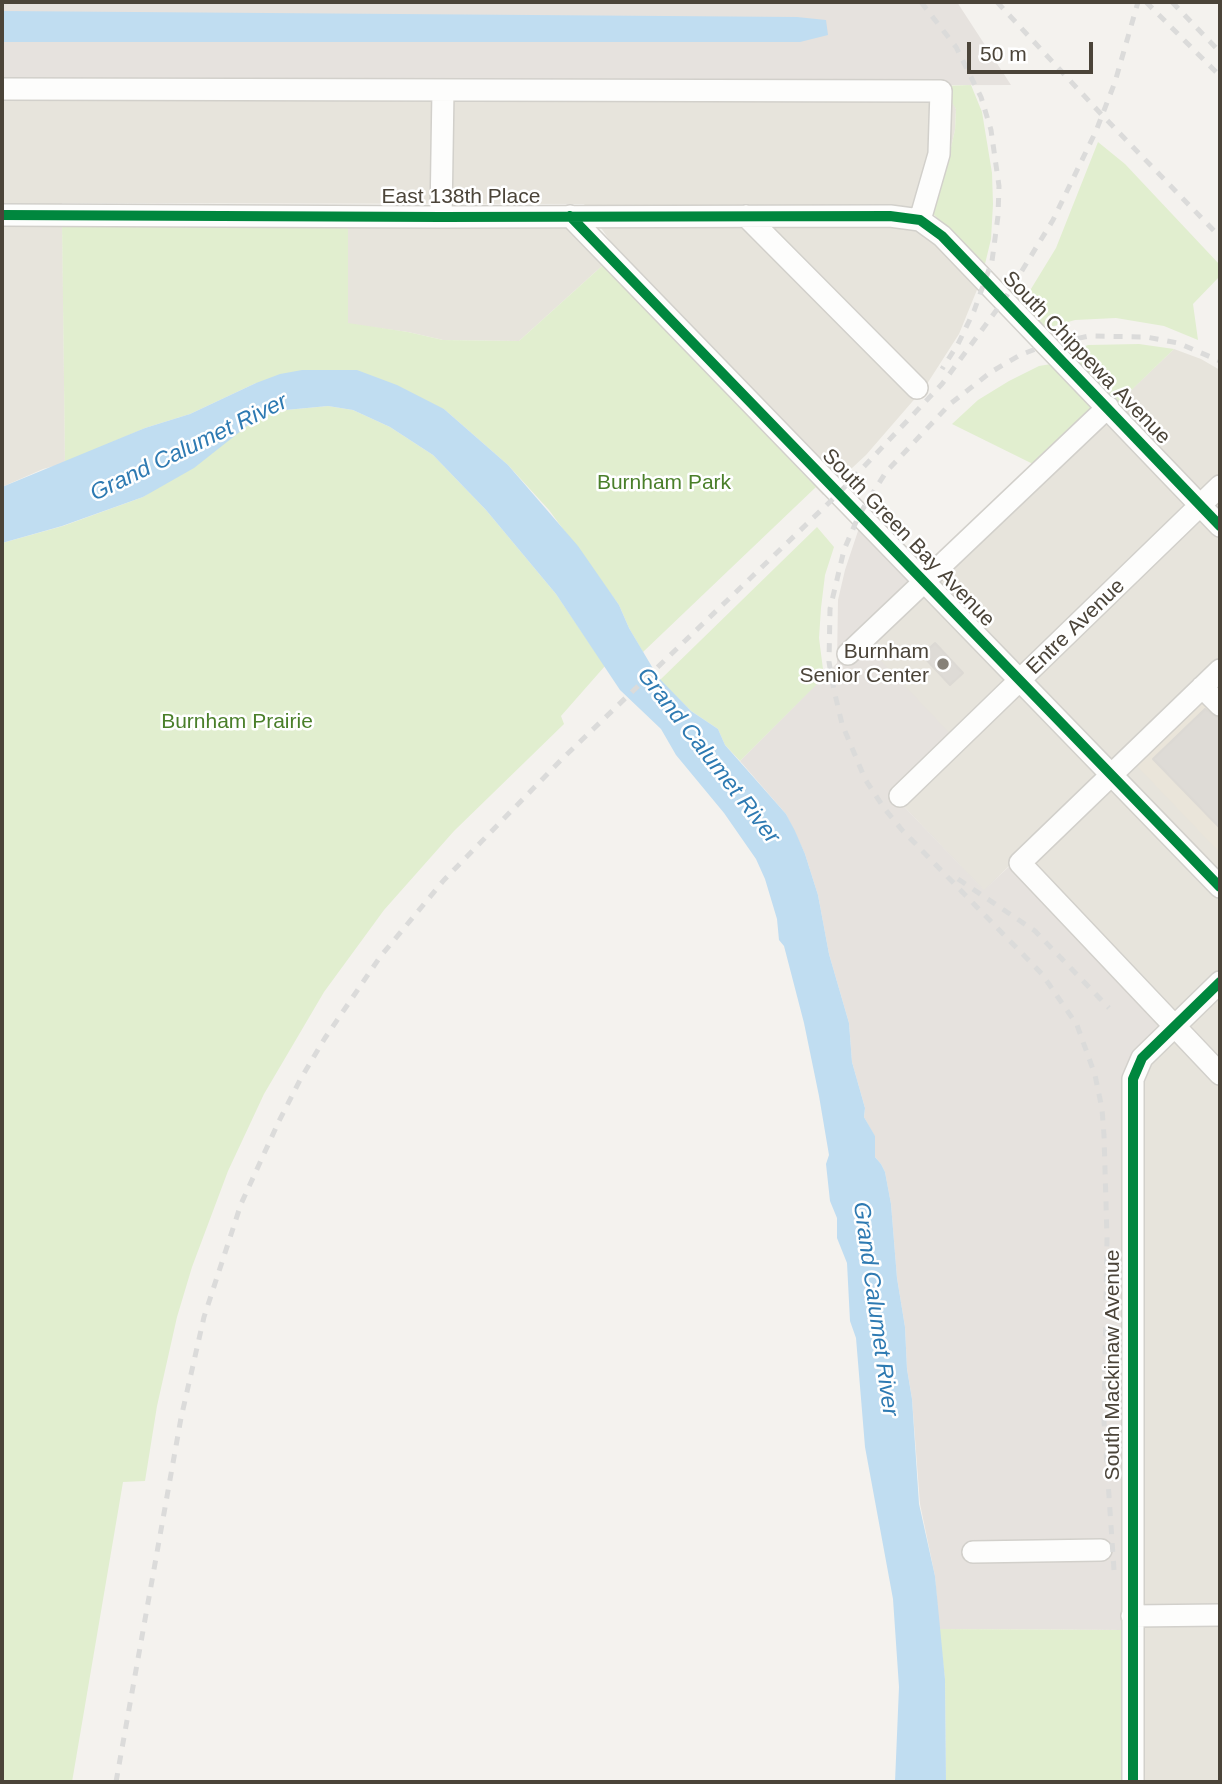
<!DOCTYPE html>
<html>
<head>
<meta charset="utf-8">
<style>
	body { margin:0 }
	#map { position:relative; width:1222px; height:1784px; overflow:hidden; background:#f4f2ee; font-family:Helvetica,sans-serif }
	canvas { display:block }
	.frame { position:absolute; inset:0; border:4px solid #4b4439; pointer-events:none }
	.scale { position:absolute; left:967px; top:42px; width:126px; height:32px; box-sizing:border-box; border:4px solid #4b4439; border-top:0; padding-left:9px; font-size:21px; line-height:24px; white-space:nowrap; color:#4b4439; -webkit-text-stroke:5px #fff; paint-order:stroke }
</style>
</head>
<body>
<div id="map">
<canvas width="1222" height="1784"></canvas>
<div class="frame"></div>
<div class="scale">50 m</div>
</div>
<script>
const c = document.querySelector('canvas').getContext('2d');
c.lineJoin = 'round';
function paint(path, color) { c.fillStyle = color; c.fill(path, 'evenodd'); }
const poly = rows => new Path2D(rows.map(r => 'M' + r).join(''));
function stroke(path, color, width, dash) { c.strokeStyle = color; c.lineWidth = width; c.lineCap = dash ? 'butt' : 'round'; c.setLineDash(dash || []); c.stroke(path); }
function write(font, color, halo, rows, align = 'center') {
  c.font = font + ' Helvetica,sans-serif'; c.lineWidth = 5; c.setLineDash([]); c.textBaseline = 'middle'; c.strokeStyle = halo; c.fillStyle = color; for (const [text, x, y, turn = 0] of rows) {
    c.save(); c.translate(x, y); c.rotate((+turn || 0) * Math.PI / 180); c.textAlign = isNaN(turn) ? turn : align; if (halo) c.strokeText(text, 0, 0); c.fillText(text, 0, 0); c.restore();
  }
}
const residential = poly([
	[2,88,950,95,956,109,955,130,948,160,925,219,983,275,959,334,925,387,866,455,823,495,603,265,519,341,443,340,408,332,348,324,348,223,564,224,618,252,584,204,62,203,65,463,43,469,2,487],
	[1174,349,1201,359,1220,370,1220,498,1216,502,1220,507,1220,1782,1122,1782,1122,1574,1129,1574,1013,862,984,891,895,797,865,644]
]);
const industrial = poly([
	[2,2,957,2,1011,85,2,88],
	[861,522,926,587,865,644,956,740,895,797,984,890,1014,862,1171,1027,1140,1057,1130,1574,1122,1575,1122,1630,939,1629,935,1576,920,1504,912,1399,907,1369,905,1327,897,1278,891,1204,885,1172,881,1164,875,1157,875,1137,864,1117,865,1108,852,1062,849,1023,829,954,818,895,805,854,786,814,740,761,837,663,838,600,845,570]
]);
const education = poly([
	[1206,697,1220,712,1220,853,1136,765]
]);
const green = poly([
	[971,85,982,112,992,173,993,204,991,239,985,264,928,209,948,160,955,130,956,109,942,86],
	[1098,142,1125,164,1220,265,1220,276,1193,304,1198,340,1164,326,1116,318,1075,320,1044,329,1023,302,1056,248],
	[62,222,348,223,348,323,408,332,443,340,519,341,603,265,816,487,643,652,629,628,619,605,549,510,508,465,444,409,256,383,190,414,145,428,65,463],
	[1139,344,1174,349,1118,403,1070,353,1088,345],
	[1051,364,1098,411,1039,467,952,424,978,400,1009,381,1039,366],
	[328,406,353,410,390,427,433,455,486,510,556,594,605,666,561,716,564,724,454,831,384,910,324,992,264,1094,228,1171,192,1267,177,1317,157,1406,145,1481,123,1482,72,1782,2,1782,2,543,63,526,143,497,251,423,275,411],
	[817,527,834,547,825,575,821,608,819,638,824,677,740,761,725,745,718,729,691,711,660,680],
	[939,1629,1122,1630,1122,1782,946,1782,945,1679]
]);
const water = poly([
	[2,11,797,17,826,20,828,35,800,42,2,42],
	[302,370,357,370,397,385,444,409,508,465,578,546,619,605,629,628,658,677,691,711,718,729,725,745,786,814,795,831,805,854,818,895,829,954,849,1023,852,1062,865,1108,864,1117,875,1136,875,1157,881,1164,885,1172,891,1204,897,1278,905,1327,907,1369,912,1399,919,1504,935,1576,945,1679,946,1782,895,1782,899,1687,893,1599,865,1447,856,1338,850,1321,847,1263,837,1238,837,1218,830,1201,826,1164,829,1155,819,1096,804,1023,784,946,779,940,777,919,765,879,756,859,724,813,676,755,661,729,620,690,556,594,486,510,433,455,390,427,353,410,328,406,275,411,251,423,194,468,143,497,62,526,2,543,2,487,145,428,190,414,256,383,280,374]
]);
const building = poly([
	[935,643,963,673,950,685,922,655,935,643],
	[1205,709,1220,719,1220,828,1153,759,1205,709]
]);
const minor = poly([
	[2,89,941,91,939,154,920,220],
	[2,215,441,217,890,216,920,220,942,236,1220,526],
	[570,216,1220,887],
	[746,216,917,388],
	[441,217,443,90],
	[848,654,1108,407],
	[1220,670,1020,863,1220,1074],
	[1202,687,1220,705],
	[900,796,1220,486],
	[973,1552,1101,1550],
	[1132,1616,1220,1615],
	[1133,1782,1133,1079,1142,1058,1220,982]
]);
const rail = poly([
	[921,2,956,47,981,97,991,130,999,186,998,216,992,261,974,311,958,344,942,369],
	[997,2,1102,115,1220,237],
	[1146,2,1220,76],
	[1172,2,1220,52],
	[958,879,1035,931,1109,1008],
	[1114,1570,1104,1422,1107,1238,1104,1135,1102,1109,1095,1075,1077,1025,1042,974,902,830,884,808,865,779,842,724,834,690,829,662,830,609,844,550,859,515,886,472,950,404,991,372,1020,355,1046,345,1089,336,1146,337,1178,343,1220,361],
	[116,1782,181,1418,204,1317,241,1204,279,1121,300,1080,325,1038,380,957,444,880,562,759,838,494,942,384,1004,300,1053,220,1096,131,1115,82,1138,2]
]);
const cycleway = poly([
	[2,215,441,217,890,216,920,220,942,236,1220,526],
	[570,216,1220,887],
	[1133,1782,1133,1079,1142,1058,1220,982]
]);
const markers = [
	[943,664,7,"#868178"]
];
const streetNames = [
	["East 138th Place",461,197],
	["South Chippewa Avenue",1086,358,46],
	["South Green Bay Avenue",908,538,46],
	["Entre Avenue",1076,627,-44],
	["South Mackinaw Avenue",1113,1365,-90]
];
const parkNames = [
	["Burnham Park",664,483],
	["Burnham Prairie",237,722]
];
const poiNames = [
	["Burnham",929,652],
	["Senior Center",929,676]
];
const waterNames = [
	["Grand Calumet River",189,448,-26],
	["Grand Calumet River",708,756,52],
	["Grand Calumet River",875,1309,82]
];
paint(residential, '#e7e4dc');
paint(industrial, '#e6e2de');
paint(education, '#eae5da');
paint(green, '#e1eecf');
paint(water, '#c0ddf1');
paint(building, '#dedbd6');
stroke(building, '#dcd9d4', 2);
stroke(minor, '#d2d0cb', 24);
stroke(minor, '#fdfdfc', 21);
stroke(rail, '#dbdbda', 5, [9, 9]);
stroke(cycleway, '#00873e', 10);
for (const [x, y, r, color] of markers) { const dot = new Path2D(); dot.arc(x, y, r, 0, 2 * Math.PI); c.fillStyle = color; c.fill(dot); stroke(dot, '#fff', 2.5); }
write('21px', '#4b4439', '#fff', streetNames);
write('21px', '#4a7f2a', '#fff', parkNames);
write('21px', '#4b4439', '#fff', poiNames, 'right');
write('italic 23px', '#2e7ab2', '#fff', waterNames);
</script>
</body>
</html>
